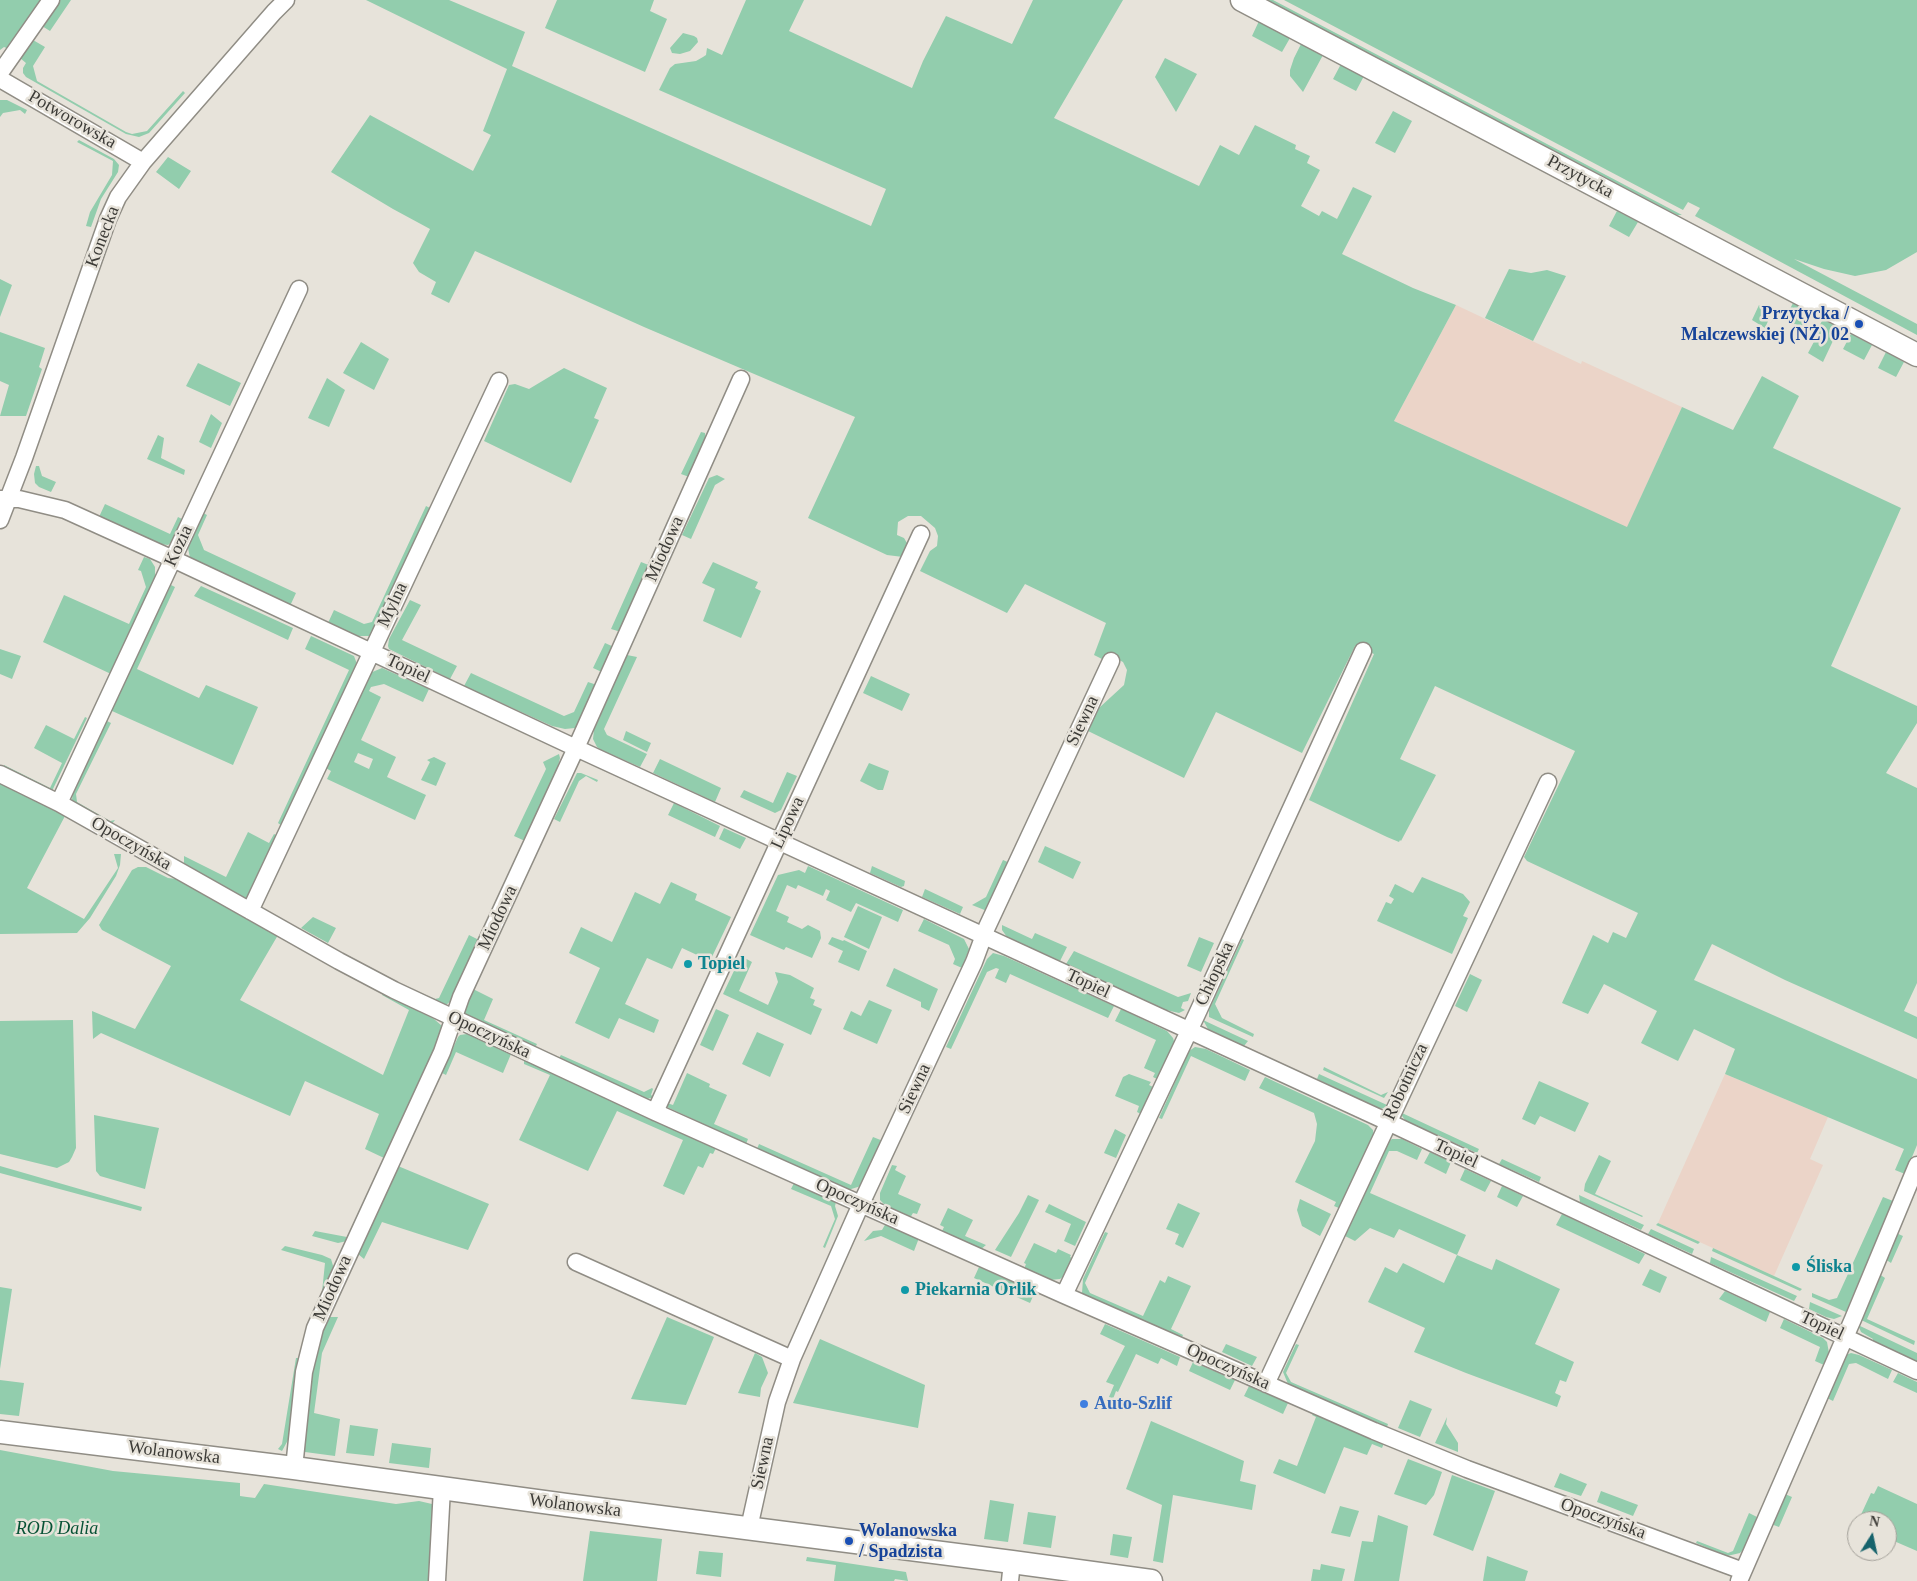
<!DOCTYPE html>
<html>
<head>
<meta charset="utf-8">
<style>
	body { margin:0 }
	#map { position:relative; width:1917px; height:1581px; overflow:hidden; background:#e7e3da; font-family:Georgia,serif }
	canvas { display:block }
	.north { position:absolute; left:1847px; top:1511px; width:50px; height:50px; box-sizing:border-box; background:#e7e3da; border:1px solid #a3a099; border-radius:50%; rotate:10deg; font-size:14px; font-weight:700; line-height:20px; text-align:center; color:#3c3b37 }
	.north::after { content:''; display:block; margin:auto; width:18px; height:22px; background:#16636c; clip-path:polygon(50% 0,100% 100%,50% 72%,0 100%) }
</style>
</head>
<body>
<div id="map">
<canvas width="1917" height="1581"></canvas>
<div class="north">N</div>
</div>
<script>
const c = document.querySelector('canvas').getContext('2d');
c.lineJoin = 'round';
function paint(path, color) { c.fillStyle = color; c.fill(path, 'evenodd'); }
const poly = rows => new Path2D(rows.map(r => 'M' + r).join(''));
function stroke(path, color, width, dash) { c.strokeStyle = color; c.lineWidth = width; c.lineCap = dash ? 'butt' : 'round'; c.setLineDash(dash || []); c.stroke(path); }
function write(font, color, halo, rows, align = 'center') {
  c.font = font + ' Georgia,serif'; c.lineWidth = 5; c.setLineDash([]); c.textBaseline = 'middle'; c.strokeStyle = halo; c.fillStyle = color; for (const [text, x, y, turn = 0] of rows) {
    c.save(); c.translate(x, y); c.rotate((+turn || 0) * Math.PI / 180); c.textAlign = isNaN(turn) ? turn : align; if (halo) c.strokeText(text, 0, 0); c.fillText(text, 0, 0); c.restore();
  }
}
const industrial = poly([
	[1456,305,1581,364,1582,361,1682,407,1627,528,1394,421],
	[1725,1074,1828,1117,1810,1159,1823,1165,1774,1276,1658,1223]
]);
const green = poly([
	[0,0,44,0,9,49,4,47,0,50],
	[59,0,71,0,50,31,42,26],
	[366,0,449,0,525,32,512,66,871,226,886,189,659,90,670,68,675,64,696,61,703,57,706,55,707,48,722,55,746,0,804,0,789,31,912,88,923,61,946,16,1012,44,1033,0,1123,0,1054,118,1199,186,1220,145,1239,155,1255,125,1296,145,1295,149,1310,156,1307,163,1320,170,1301,206,1319,216,1322,211,1337,219,1353,187,1372,196,1342,254,1413,288,1456,305,1394,421,1627,527,1682,407,1733,430,1762,376,1799,396,1773,448,1901,508,1831,666,1917,706,1917,723,1886,773,1917,788,1917,983,1904,1011,1917,1017,1917,1039,1785,980,1712,944,1694,980,1917,1079,1917,1145,1905,1174,1895,1170,1904,1149,1725,1074,1735,1049,1694,1029,1678,1061,1641,1043,1657,1011,1604,984,1588,1014,1562,1003,1593,935,1608,943,1613,932,1626,938,1638,913,1527,861,1524,857,1575,751,1435,686,1400,759,1436,775,1401,841,1400,840,1399,842,1387,837,1309,800,1374,654,1355,646,1302,753,1216,712,1184,778,1086,730,1099,708,1124,685,1127,670,1123,662,1115,658,1108,655,1102,659,1094,655,1106,623,1025,584,1007,613,920,571,930,551,937,546,938,536,935,528,921,516,908,516,898,522,897,535,904,538,907,543,907,548,903,557,887,555,808,518,855,417,644,327,475,251,449,303,431,294,436,282,419,272,413,263,430,229,393,209,331,172,370,115,473,171,491,135,483,131,507,69],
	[557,0,654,0,650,11,667,19,645,72,545,28],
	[1267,0,1273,0,1682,215,1677,215],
	[1284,0,1917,0,1917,252,1886,270,1855,276,1824,269,1794,259,1917,324,1917,335,1695,216,1700,208,1688,202,1683,210],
	[1259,21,1290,38,1282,52,1252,36],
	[683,33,694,36,697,38,698,42,690,51,680,54,672,53,670,48],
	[33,40,45,47,33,66,37,81,126,132,132,134,147,131,183,91,185,93,149,133,139,137,126,134,26,77,23,73,23,68,26,63,20,58],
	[1301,44,1323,55,1303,92,1290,76,1290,70,1294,58],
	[1165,58,1197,74,1176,112,1155,77],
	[1341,64,1364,76,1356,91,1333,79],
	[0,100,7,100,27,110,25,114,20,110,3,113,0,117],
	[1393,111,1412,121,1395,153,1375,143],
	[79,140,114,159,119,165,118,172,101,199,91,227,86,226,90,212,112,175,113,161,77,142],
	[168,157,191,171,179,189,156,172],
	[1617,211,1638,222,1629,237,1609,226],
	[1509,269,1531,273,1547,270,1566,276,1533,341,1485,318],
	[0,279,12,285,0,317],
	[1793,303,1810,313,1802,328,1785,319],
	[1759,305,1772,312,1765,328,1752,320],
	[1823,319,1839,328,1823,362,1808,353,1817,336,1815,334],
	[0,332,45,348,39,367,42,369,26,416,0,416,9,385,0,381],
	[1851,334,1872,345,1864,360,1843,349],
	[361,342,389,359,374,390,343,373],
	[1886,352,1904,362,1896,377,1878,368],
	[198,363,241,383,230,406,186,386],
	[564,368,607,388,594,418,599,420,571,483,484,441,509,385,515,384,529,389],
	[327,378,345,390,329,427,308,418],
	[211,414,222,423,211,448,199,442],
	[701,432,705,433,706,442,692,478,681,474],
	[158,435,164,438,161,458,185,470,184,475,147,459],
	[36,466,39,466,42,476,56,482,51,492,39,487,35,483,34,474],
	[717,475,725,479,715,485,691,539,682,535,709,478],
	[105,504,170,534,178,517,184,520,172,542,168,545,159,544,99,517],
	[426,506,432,509,374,633,369,636,358,636,328,623,334,610,364,624,372,622],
	[203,513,207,515,198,535,204,550,296,593,290,606,190,558,188,548,189,543],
	[144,557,150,559,155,567,155,580,111,674,43,642,64,595,129,624,146,587,141,571,138,570],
	[641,562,651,566,621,632,611,629],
	[713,562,758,582,755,588,761,591,741,638,703,621,715,589,702,583],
	[171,585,175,587,137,669,199,698,206,685,258,707,233,765,112,711,111,706],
	[201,586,293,628,288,640,194,596],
	[410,600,421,605,402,640,457,666,450,679,389,649,388,646,389,639],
	[311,636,354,656,357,664,355,671,282,826,278,823,349,670,305,649],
	[605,643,614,647,604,673,593,668],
	[0,649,21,656,12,679,0,674],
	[627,655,637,657,604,729,607,735,647,754,640,767,601,750,597,747,593,739,594,730],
	[382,668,429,689,423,702,384,684,371,687,369,691,381,697,361,740,396,757,387,777,426,795,415,820,327,779,331,771,324,767,370,673],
	[358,753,373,759,369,769,354,762],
	[471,673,564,716,574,712,588,682,597,685,579,725,575,728,565,729,552,726,464,686],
	[871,676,910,694,902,711,863,693],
	[85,717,87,718,52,791,3,767,4,765,50,788,62,763,34,748,46,725,74,739],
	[107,721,111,723,76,794,77,802,110,821,115,820,111,825,72,802,72,800,73,790],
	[626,731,651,743,647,752,623,740],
	[559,754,560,758,557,770,525,841,514,836,546,769,543,762],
	[434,757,446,763,436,786,421,780,430,762,427,760],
	[660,759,721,788,715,802,653,773],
	[869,763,889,771,883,790,878,790,860,781],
	[787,772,797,776,781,810,775,813,740,797,744,790,773,803],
	[577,773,581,773,598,780,597,782,586,776,579,781,560,822,554,819],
	[0,783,65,816,27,888,84,919,118,868,114,854,121,854,120,865,116,876,90,918,77,933,0,934],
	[674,803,720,826,715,837,668,815],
	[724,828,746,838,740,849,719,839],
	[248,832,269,843,274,834,278,836,248,902,184,867,184,856,226,877],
	[1045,846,1081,862,1073,879,1038,862],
	[1003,860,1010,863,987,911,972,905,986,897],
	[808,866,903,910,898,922,856,903,851,912,826,900,830,891,826,889,823,896,798,885,796,889,787,885,776,911,789,917,787,922,802,929,808,925,820,931,821,938,812,958,786,947,784,950,750,935,778,875,799,870,805,873],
	[872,866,905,881,904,886,901,887,870,873],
	[138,867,146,867,168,878,177,879,278,935,240,1000,383,1075,409,1010,382,995,384,993,434,1019,442,1026,443,1031,347,1241,338,1243,312,1236,315,1231,347,1237,384,1158,365,1149,379,1114,305,1081,290,1116,101,1033,93,1039,92,1011,135,1029,171,966,102,930,99,925,132,870],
	[1422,877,1463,894,1470,902,1463,916,1468,918,1452,954,1377,921,1386,902,1391,904,1394,899,1389,896,1395,884,1413,893],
	[671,882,697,894,695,900,731,917,710,961,682,948,672,969,647,958,625,1004,659,1020,654,1033,619,1018,609,1039,575,1023,600,968,569,953,581,927,612,942,635,892,660,904],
	[925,889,963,907,960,914,922,897],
	[858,906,882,917,869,949,844,937],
	[313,917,336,928,328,943,301,928],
	[924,919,964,939,969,949,962,968,953,964,955,959,949,945,918,931],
	[1002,925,1032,939,1035,933,1067,947,1060,961,1007,937,1002,930],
	[469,935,479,940,452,1000,446,1005,442,1005,421,997,423,994,435,999,439,998],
	[832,937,843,941,844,940,867,951,859,971,838,962,843,951,828,944],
	[1199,937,1214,943,1201,972,1187,966],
	[1242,939,1244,940,1215,1004,1222,1018,1254,1034,1253,1037,1209,1017,1209,1010],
	[1074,951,1178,997,1191,993,1188,1001,1183,1002,1181,1008,1185,1010,1179,1013,1166,1010,1066,964],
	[993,953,1004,956,1114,1006,1108,1018,1010,974,1006,983,995,978,999,969,996,968,987,972,951,1049,946,1047,987,959],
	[741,956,752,962,739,991,768,1005,778,982,775,972,790,975,814,988,810,998,815,1000,813,1005,822,1009,811,1035,723,994],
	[894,968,938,989,929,1011,921,1007,921,1002,886,986],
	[1470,974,1482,980,1467,1012,1455,1006],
	[473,989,493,999,484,1020,537,1044,535,1048,465,1016,465,1006],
	[869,1000,892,1010,877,1044,843,1029,851,1011,861,1016],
	[716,1009,729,1015,713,1051,700,1045],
	[1121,1009,1167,1031,1173,1038,1175,1044,1159,1080,1153,1077,1155,1073,1144,1068,1156,1040,1115,1021],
	[73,1020,76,1148,72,1157,69,1162,57,1168,0,1154,0,1021],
	[1203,1020,1248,1041,1244,1046,1208,1029],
	[757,1032,784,1044,770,1077,742,1064],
	[467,1034,511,1054,503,1073,456,1052,446,1075,442,1073,458,1037,460,1035],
	[1195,1047,1206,1049,1250,1070,1245,1081,1191,1056,1162,1119,1159,1118,1189,1051],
	[561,1055,644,1092,652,1088,653,1089,651,1095,654,1097,647,1099,559,1058],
	[524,1060,716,1148,713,1154,710,1153,703,1168,698,1166,684,1195,663,1186,683,1140,617,1111,588,1171,519,1140,550,1075,524,1064],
	[1324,1067,1381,1095,1388,1092,1384,1098,1323,1070],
	[687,1073,710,1084,709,1087,727,1095,714,1124,748,1139,746,1144,667,1107,667,1103,673,1105],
	[1129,1074,1151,1082,1149,1085,1155,1088,1143,1115,1137,1112,1139,1106,1115,1096,1123,1077],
	[1319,1074,1387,1105,1385,1108,1379,1109,1317,1079],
	[1265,1077,1368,1125,1373,1130,1374,1136,1341,1209,1334,1206,1336,1202,1295,1182,1315,1141,1317,1124,1314,1113,1259,1088],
	[1539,1081,1589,1103,1575,1132,1540,1116,1535,1125,1522,1119],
	[1402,1113,1479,1149,1477,1153,1406,1121,1402,1116],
	[94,1115,159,1128,145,1189,100,1176,96,1171],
	[1115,1129,1126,1135,1116,1158,1104,1153],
	[873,1137,883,1141,861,1186,848,1190,757,1149,759,1144,851,1185],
	[1392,1139,1402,1139,1422,1149,1417,1160,1397,1151,1389,1151,1370,1193,1466,1235,1457,1255,1492,1270,1496,1259,1560,1289,1535,1344,1574,1362,1566,1382,1560,1380,1555,1393,1561,1396,1557,1407,1466,1373,1414,1352,1425,1328,1368,1302,1385,1267,1397,1273,1403,1263,1444,1283,1457,1255,1399,1229,1394,1238,1370,1228,1355,1241,1345,1236,1387,1143],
	[1430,1152,1451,1162,1446,1174,1424,1163],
	[1599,1155,1611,1161,1595,1194,1643,1216,1642,1217,1584,1191,1585,1184],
	[1502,1159,1541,1177,1539,1182,1499,1164],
	[892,1165,897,1166,895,1170,906,1176,898,1194,921,1204,917,1214,913,1213,910,1218,889,1209,880,1200,880,1193],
	[0,1166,142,1207,141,1211,0,1173],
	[398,1166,489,1204,468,1250,382,1222,364,1259,358,1254],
	[1465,1169,1491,1181,1485,1192,1460,1180],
	[794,1183,836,1202,835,1206,838,1216,825,1248,823,1247,835,1219,831,1206,791,1189],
	[1502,1186,1523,1196,1517,1207,1497,1197],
	[1028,1195,1039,1200,1011,1257,995,1250,1019,1213],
	[1579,1195,1644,1225,1641,1230,1580,1202],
	[1883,1197,1893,1201,1846,1312,1812,1297,1812,1293,1829,1300,1837,1298],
	[1300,1199,1331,1214,1320,1236,1302,1226,1297,1210],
	[1178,1203,1200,1213,1183,1248,1175,1244,1179,1234,1166,1229],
	[1049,1204,1086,1222,1075,1246,1064,1241,1071,1224,1045,1212],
	[948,1208,973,1220,965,1236,986,1245,980,1250,941,1233,944,1227,940,1225],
	[1562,1214,1645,1254,1639,1264,1556,1225],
	[886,1223,919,1238,914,1251,881,1236,864,1241,873,1231,882,1230],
	[1658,1223,1700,1242,1698,1244,1656,1225],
	[1651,1229,1694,1249,1692,1254,1648,1234],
	[1105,1232,1108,1233,1085,1283,1090,1293,1143,1316,1160,1280,1165,1283,1168,1276,1191,1286,1171,1329,1183,1335,1182,1337,1170,1334,1085,1297,1082,1293,1083,1279],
	[1896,1233,1903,1236,1891,1263,1885,1259],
	[1034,1243,1056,1253,1058,1249,1071,1255,1070,1257,1074,1259,1064,1276,1060,1279,1050,1280,1024,1269,1026,1264,1024,1263],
	[285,1246,322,1255,331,1259,334,1269,324,1293,322,1292,325,1263,281,1250],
	[1713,1248,1774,1276,1802,1289,1800,1291,1712,1251],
	[1711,1257,1797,1296,1794,1301,1710,1263],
	[979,1267,1035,1292,1030,1303,974,1278],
	[1650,1269,1667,1277,1660,1293,1642,1285],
	[1879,1274,1885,1278,1867,1319,1915,1341,1914,1345,1859,1319],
	[0,1287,12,1289,0,1369],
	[1725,1291,1770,1312,1766,1322,1719,1299],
	[1810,1302,1842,1316,1834,1319,1826,1317,1809,1309],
	[329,1317,338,1317,322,1353,314,1413,340,1419,335,1456,305,1452,304,1450,314,1360,321,1335],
	[667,1317,714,1337,686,1405,631,1399],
	[1784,1319,1823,1338,1827,1342,1829,1353,1824,1365,1815,1361,1820,1347,1780,1328],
	[1105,1324,1180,1357,1177,1366,1161,1358,1158,1364,1136,1354,1118,1392,1116,1391,1113,1399,1109,1397,1114,1385,1106,1382,1125,1346,1100,1334],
	[1858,1325,1917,1353,1917,1362,1873,1341,1873,1339,1861,1332],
	[820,1339,925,1385,918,1428,793,1403],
	[1226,1344,1257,1357,1252,1366,1222,1352],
	[1296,1344,1299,1345,1286,1373,1291,1382,1388,1424,1387,1427,1288,1384,1283,1372],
	[755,1353,762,1357,768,1373,761,1388,760,1397,738,1393],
	[1851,1353,1859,1355,1892,1370,1888,1379,1856,1363,1849,1364,1833,1401,1825,1397,1846,1355],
	[296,1358,299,1358,288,1440,282,1451,278,1449,282,1444],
	[1193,1362,1235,1380,1230,1390,1189,1371],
	[1898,1373,1917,1382,1917,1393,1893,1382],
	[0,1380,24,1383,19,1416,0,1414],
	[1249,1386,1288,1403,1283,1414,1244,1396],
	[1410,1400,1432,1409,1420,1437,1398,1428],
	[1314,1412,1384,1443,1382,1448,1372,1444,1367,1455,1344,1447,1325,1494,1273,1473,1279,1459,1297,1466,1316,1417,1312,1415],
	[1447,1417,1446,1424,1458,1443,1458,1452,1435,1443],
	[1151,1421,1244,1461,1240,1481,1256,1485,1252,1510,1173,1495,1163,1563,1153,1561,1162,1505,1126,1489],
	[350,1425,378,1429,374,1456,346,1453],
	[392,1443,431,1448,429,1468,389,1463],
	[0,1450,113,1471,240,1483,240,1496,247,1497,255,1498,264,1484,396,1504,419,1501,432,1504,433,1516,429,1581,0,1581],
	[1408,1459,1442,1472,1434,1495,1426,1505,1394,1494],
	[1560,1473,1587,1484,1581,1496,1554,1487],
	[1452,1475,1495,1491,1473,1551,1433,1535],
	[1878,1486,1917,1504,1917,1551,1887,1538,1887,1521,1858,1521,1871,1493,1874,1494],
	[1601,1491,1638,1505,1633,1516,1597,1502],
	[1785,1494,1792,1497,1779,1527,1771,1524],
	[990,1500,1014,1504,1008,1542,984,1539],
	[1340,1506,1359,1511,1350,1537,1331,1533],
	[1028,1512,1056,1516,1051,1548,1023,1544],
	[1749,1513,1757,1517,1744,1549,1740,1553,1727,1556,1696,1543,1697,1541,1728,1553,1733,1551],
	[1378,1515,1408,1526,1399,1581,1354,1581,1362,1541,1373,1542],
	[590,1531,662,1539,657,1581,583,1581],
	[1113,1534,1132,1537,1128,1558,1110,1555],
	[699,1551,723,1553,721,1577,696,1574],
	[1487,1556,1528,1571,1525,1581,1483,1581],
	[807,1557,906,1572,908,1581,895,1579,894,1581,834,1581,836,1565,806,1561],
	[1321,1564,1345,1569,1342,1581,1311,1581,1313,1569,1320,1570]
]);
const street = poly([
	[0,73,51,0],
	[0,79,143,162],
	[0,499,19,499,65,510,173,559,576,748,1388,1122,1917,1371],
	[0,520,24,458,108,219,118,197,143,162,274,12,286,0],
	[0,774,59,803,339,961,394,990,655,1112,1064,1295,1374,1431,1467,1469,1743,1571],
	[59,803,299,289],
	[250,911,499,381],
	[655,1112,921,534],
	[576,1262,792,1359],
	[1064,1295,1197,1014,1363,651],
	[1266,1384,1548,782],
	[294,1468,304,1372,315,1328,442,1052,461,997,576,748,741,379],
	[749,1528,777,1402,792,1359,861,1204,974,962,987,927,1111,661],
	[437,1581,442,1488],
	[1010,1581,1012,1562],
	[1739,1581,1853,1319,1917,1165]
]);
const secondary = poly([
	[1242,0,1917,355],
	[0,1432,294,1468,566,1505,1012,1562,1151,1581]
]);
const markers = [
	[1859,324,5,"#1a4fb4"],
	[688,964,5,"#0f9aa8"],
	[1796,1267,5,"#0f9aa8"],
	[905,1290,5,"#0f9aa8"],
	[1084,1404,5,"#3f7fe0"],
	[849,1541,5,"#1a4fb4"]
];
const streetNames = [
	["Potworowska",72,120,30],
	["Przytycka",1580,177,28],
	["Konecka",103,237,-69],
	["Kozia",179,546,-65],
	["Miodowa",665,549,-66],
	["Mylna",393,605,-65],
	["Topiel",408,669,25],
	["Siewna",1083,721,-65],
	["Lipowa",788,823,-65],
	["Opoczyńska",131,844,30],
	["Miodowa",498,918,-65],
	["Chłopska",1215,974,-65],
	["Topiel",1088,984,25],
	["Opoczyńska",489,1035,25],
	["Robotnicza",1406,1082,-65],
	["Siewna",915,1089,-65],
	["Topiel",1456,1154,25],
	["Opoczyńska",857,1202,24],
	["Miodowa",333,1288,-66],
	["Topiel",1822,1326,25],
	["Opoczyńska",1228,1367,24],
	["Wolanowska",174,1453,7],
	["Siewna",763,1463,-78],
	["Wolanowska",575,1506,7],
	["Opoczyńska",1603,1519,20]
];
const transitNames = [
	["Przytycka /",1849,314],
	["Malczewskiej (NŻ) 02",1849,335],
	["Wolanowska",859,1531,"left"],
	["/ Spadzista",859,1552,"left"]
];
const cultureNames = [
	["Topiel",698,964],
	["Śliska",1806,1267],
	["Piekarnia Orlik",915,1290]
];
const shopNames = [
	["Auto-Szlif",1094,1404]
];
const parkNames = [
	["ROD Dalia",57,1529]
];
paint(industrial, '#ebd4c8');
paint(green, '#92cdad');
stroke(street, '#908d85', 19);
stroke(secondary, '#908d85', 25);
stroke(street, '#fff', 16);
stroke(secondary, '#fff', 22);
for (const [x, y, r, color] of markers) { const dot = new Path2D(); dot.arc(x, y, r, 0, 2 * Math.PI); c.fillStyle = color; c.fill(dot); stroke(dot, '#e7e3da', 2); }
write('18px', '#3c3b37', '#e7e3da', streetNames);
write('bold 18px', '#164399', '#e7e3da', transitNames, 'right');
write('bold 18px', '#0d838f', '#e7e3da', cultureNames, 'left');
write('bold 18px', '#366cbe', '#e7e3da', shopNames, 'left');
write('italic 18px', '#075235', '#e7e3da', parkNames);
</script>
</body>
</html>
